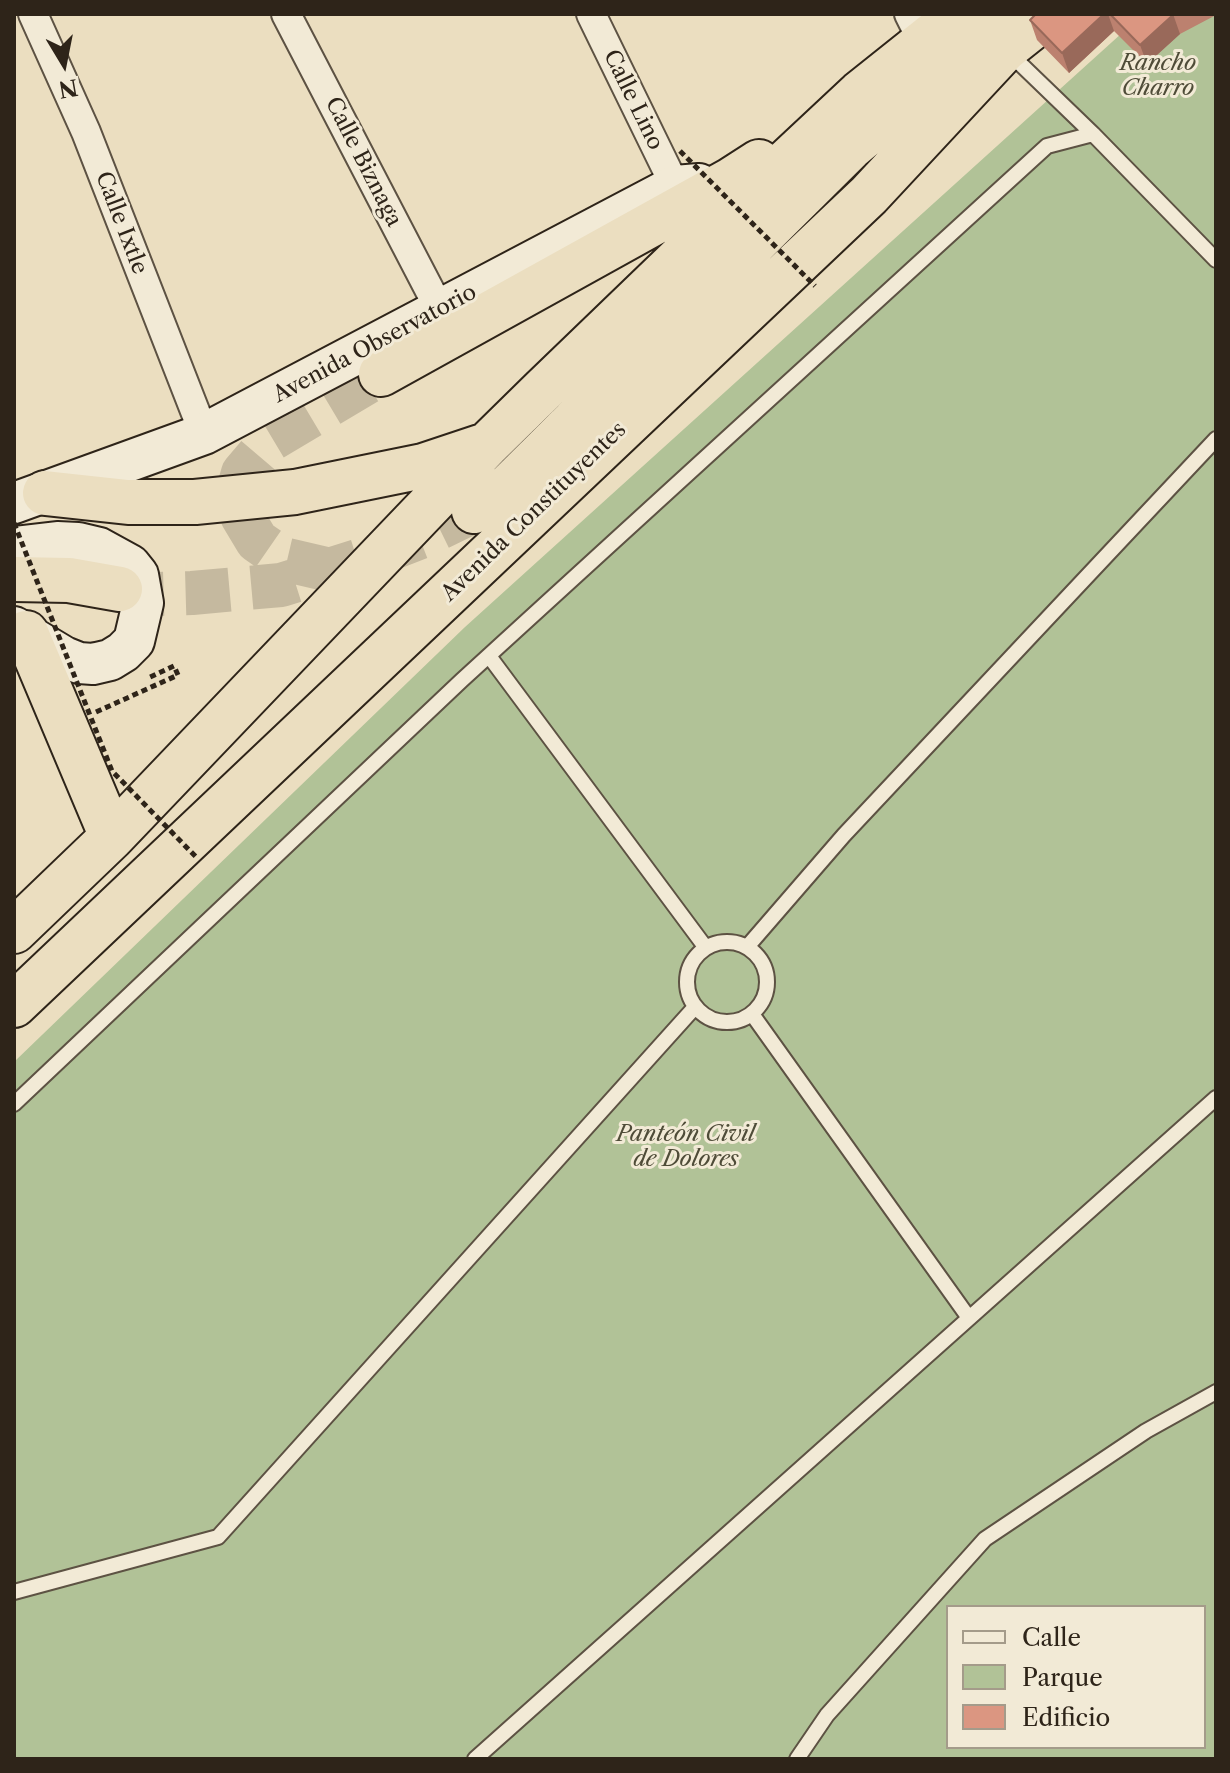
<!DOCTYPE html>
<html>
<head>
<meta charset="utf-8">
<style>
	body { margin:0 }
	#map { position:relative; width:1230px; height:1773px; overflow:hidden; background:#ebdec0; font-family:"Libre Caslon Text",serif }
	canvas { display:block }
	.frame { position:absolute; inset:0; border:16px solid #2e2419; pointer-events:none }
	.legend { position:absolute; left:946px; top:1605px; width:260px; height:144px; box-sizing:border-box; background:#f2ead6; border:2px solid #a49b8a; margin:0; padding:10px 14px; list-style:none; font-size:24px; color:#2e2419 }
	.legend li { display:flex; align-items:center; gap:16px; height:40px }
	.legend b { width:40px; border:2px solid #a49b8a }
	.north { position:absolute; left:24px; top:24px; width:80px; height:80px; -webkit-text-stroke:6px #f2ead6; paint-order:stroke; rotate:170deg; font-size:22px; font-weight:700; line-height:32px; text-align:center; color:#2e2419 }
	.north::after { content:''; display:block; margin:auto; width:28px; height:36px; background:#2e2419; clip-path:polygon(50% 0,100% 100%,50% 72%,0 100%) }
</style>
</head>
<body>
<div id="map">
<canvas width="1230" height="1773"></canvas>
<div class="frame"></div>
<ul class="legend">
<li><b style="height:10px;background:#f2ead6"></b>Calle</li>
<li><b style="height:22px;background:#b1c297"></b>Parque</li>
<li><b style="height:22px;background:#db9681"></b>Edificio</li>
</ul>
<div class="north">N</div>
</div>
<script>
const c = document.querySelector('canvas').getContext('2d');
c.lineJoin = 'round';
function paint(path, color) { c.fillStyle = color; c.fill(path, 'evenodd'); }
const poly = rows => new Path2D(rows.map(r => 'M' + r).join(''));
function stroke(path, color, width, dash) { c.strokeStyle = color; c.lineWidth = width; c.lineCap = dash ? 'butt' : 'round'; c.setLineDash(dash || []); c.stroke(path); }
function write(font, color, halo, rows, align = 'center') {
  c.font = font + ' "Libre Caslon Text",serif'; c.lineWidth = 6; c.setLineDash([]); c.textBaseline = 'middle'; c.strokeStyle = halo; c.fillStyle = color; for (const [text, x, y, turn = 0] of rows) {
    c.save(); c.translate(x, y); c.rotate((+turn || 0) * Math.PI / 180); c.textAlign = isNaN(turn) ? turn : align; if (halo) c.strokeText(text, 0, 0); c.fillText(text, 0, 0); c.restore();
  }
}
const green = poly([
	[1143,14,1216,14,1216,1759,14,1759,14,1062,465,627],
	[948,1607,1204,1607,1204,1747,948,1747]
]);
const trunkTunnel = poly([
	[330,570,283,559,257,541,242,516,239,487,243,473,272,439,381,374],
	[120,589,157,594,192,593,281,585,367,558,423,536,474,511]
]);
const path = poly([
	[96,712,178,675,174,666,150,677]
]);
const service = poly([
	[1007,51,1093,134],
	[489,656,706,948],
	'687 982a40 40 0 1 1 80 0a40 40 0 1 1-80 0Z',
	[747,947,844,835,1216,439],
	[752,1014,969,1318],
	[14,1104,462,680,1047,146,1093,134,1216,260],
	[14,1592,218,1537,695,1007],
	[475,1759,1216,1098],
	[797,1759,827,1715,985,1539,1146,1431,1216,1392]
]);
const minor = poly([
	[33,14,86,132,204,434],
	[286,14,440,310],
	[591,14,675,186],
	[909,14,923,42]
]);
const secondary = poly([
	[14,503,204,434,675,186,699,184],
	[14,547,57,542,78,543,99,548,130,565,138,575,143,603,134,641,123,652,110,660,93,664,79,663,64,657,14,627]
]);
const trunk = poly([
	[381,374,731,180,759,162],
	[45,493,128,502,195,502,295,492,423,466,480,447],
	[474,511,510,485,850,148,993,28],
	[14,579,69,580,120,589],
	[26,633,112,837],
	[14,931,112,837,487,445,542,391,683,255,722,222,860,93,959,14],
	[14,1005,869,195,1005,49,1049,14]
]);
const pathBridge = poly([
	[680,151,815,286],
	[14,523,112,771,198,859]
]);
const wall = poly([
	[1036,14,1216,14,1216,15,1180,34,1147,64,1114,31,1069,73,1037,40,1030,20]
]);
const shadedWall = poly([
	[1104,14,1108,14,1114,31,1069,73,1062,53],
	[1173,14,1180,34,1147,64,1140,45]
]);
const building = poly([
	[1036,14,1104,14,1062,53,1030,20,1036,14],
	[1110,14,1174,14,1140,45,1110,14]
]);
const parkNames = [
	["Rancho",1158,64],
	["Charro",1158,89],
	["Panteón Civil",686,1135],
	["de Dolores",686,1160]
];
const streetNames = [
	["Calle Lino",633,100,64],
	["Calle Biznaga",363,162,63],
	["Calle Ixtle",121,223,69],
	["Avenida Observatorio",375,344,-28],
	["Avenida Constituyentes",534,512,-44]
];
paint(green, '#b1c297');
stroke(trunkTunnel, '#c5b99f', 44, [44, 22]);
stroke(service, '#5d5243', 18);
stroke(minor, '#5d5243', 32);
stroke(secondary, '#2e2419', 44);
stroke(trunk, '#2e2419', 48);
stroke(path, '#2e2419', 5, [6, 4]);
stroke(service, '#f2ead6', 14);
stroke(minor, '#f2ead6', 28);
stroke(secondary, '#f2ead6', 40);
stroke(trunk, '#ebdec0', 44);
stroke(pathBridge, '#2e2419', 5, [6, 4]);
paint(wall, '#bc816f');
paint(shadedWall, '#99695a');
paint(building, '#db9681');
stroke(building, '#99695a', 2);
write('italic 22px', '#4f4c38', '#f2ead6', parkNames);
write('22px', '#2e2419', '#f2ead6', streetNames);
</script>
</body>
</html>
